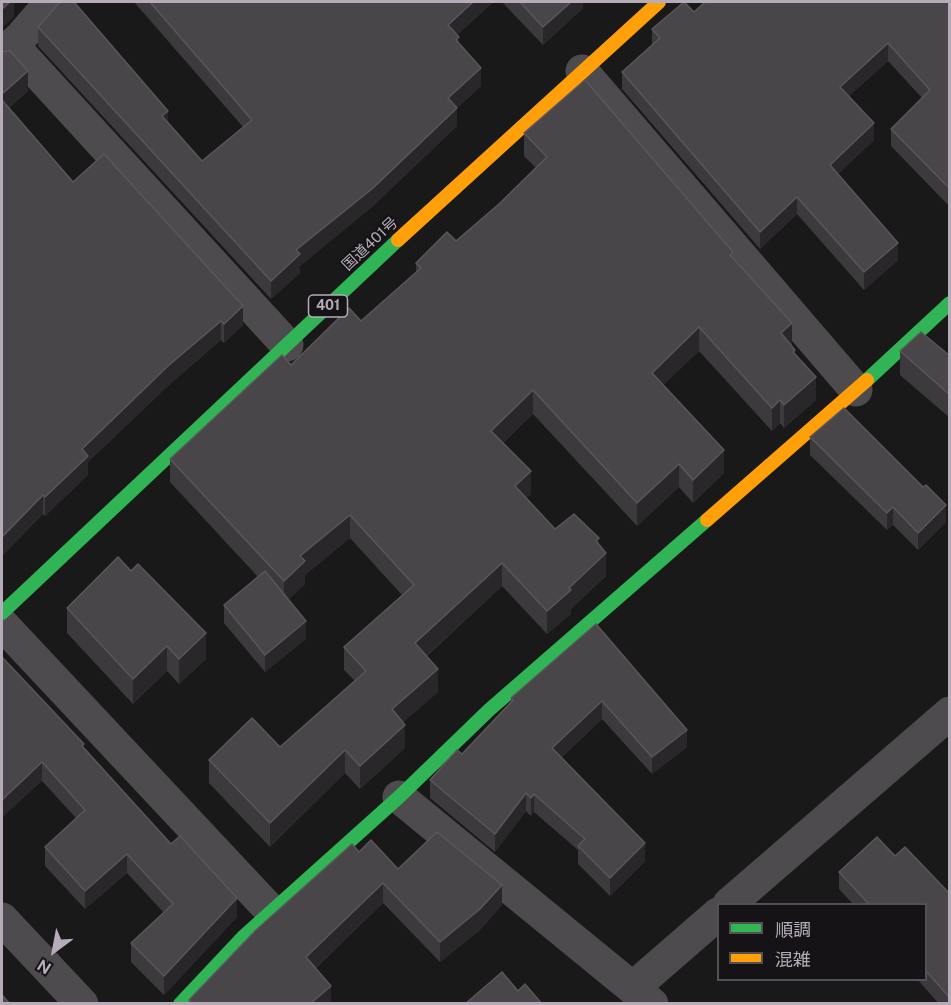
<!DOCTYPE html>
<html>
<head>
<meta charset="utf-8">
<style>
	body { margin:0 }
	#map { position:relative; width:951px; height:1005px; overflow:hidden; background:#191919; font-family:"Public Sans","Noto Sans JP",sans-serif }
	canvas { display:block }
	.frame { position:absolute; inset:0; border:3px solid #b6acb9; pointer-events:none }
	.legend { position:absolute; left:717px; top:903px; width:210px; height:78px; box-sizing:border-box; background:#151315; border:2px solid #555057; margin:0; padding:8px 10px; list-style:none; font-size:18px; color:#b6acb9 }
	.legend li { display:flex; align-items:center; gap:12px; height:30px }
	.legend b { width:30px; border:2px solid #555057 }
	.north { position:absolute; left:24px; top:921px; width:60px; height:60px; -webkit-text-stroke:4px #151315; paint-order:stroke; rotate:212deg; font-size:16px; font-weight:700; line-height:24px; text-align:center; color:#b6acb9 }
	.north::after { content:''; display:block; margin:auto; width:21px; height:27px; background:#b6acb9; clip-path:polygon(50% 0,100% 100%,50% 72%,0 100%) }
</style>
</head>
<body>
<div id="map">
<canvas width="951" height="1005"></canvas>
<div class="frame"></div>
<ul class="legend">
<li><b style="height:8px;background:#30b455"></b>順調</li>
<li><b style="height:8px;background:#ff9f0a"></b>混雑</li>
</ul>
<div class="north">N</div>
</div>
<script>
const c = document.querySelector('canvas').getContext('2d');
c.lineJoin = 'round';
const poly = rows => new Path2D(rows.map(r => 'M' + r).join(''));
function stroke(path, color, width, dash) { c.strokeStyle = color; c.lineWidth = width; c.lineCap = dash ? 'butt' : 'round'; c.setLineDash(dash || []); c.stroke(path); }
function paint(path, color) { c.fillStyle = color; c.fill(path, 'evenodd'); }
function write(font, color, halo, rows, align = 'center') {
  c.font = font + ' "Public Sans","Noto Sans JP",sans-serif'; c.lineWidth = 4.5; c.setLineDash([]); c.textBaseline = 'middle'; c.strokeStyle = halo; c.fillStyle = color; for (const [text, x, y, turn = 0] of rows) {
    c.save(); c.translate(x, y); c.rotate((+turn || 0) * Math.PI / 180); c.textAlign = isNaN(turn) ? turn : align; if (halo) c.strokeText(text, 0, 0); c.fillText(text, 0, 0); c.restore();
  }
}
const street = poly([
	[12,45,287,345],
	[2,54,21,37,51,2],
	[582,71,856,390],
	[2,624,272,912],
	[399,797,652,1004],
	[729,904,950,713],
	[2,919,82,1004],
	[634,987,718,914]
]);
const fast = poly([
	[867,380,950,303],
	[2,613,398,240],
	[180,1004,243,937,399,797,489,710,707,520]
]);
const slow = poly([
	[398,240,659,2],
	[707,520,867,380]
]);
const wall = poly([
	[134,2,493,2,457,35,459,43,481,86,457,108,457,126,373,206,300,266,300,273,271,299,38,46,38,27,168,122,202,161,243,127],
	[502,2,583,2,583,8,543,45],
	[950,2,950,207,891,146,891,129,922,98,888,61,849,96,874,140,838,174,898,260,864,290,797,214,760,249,622,89,622,72,652,45,652,29,694,12],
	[2,52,28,91,9,108,73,182,243,325,224,343,221,340,169,385,88,462,88,475,45,516,43,514,2,556],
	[524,133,733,258,792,346,816,400,784,428,780,423,772,431,699,351,663,385,724,473,693,503,679,487,637,526,533,414,503,443,531,494,526,498,555,529,599,544,606,576,571,609,571,614,547,634,502,586,427,656,438,692,403,722,405,748,360,789,345,773,270,847,209,783,209,760,280,747,355,681,344,670,344,647,402,595,350,538,305,575,305,584,288,600,306,639,265,672,224,623,224,605,258,577,170,482,170,459,291,365,361,321,416,272,416,263,456,241,499,204,536,168,524,156],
	[900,351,950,356,950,418,900,375],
	[810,437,946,522,918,550,893,525,887,530,810,455],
	[67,608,206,659,179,684,167,671,133,704,67,633],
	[596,624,687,747,652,774,602,719,561,758,645,861,610,896,578,864,578,850,534,812,531,816,526,811,495,852,430,798,430,780,462,754,511,702,511,698],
	[2,657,237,917,164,995,131,962,131,943,164,913,127,873,85,909,45,866,45,847,76,818,42,781],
	[359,852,398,869,502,905,480,930,440,962,383,903,316,968,331,1004,189,1004,189,1000],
	[895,856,950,894,950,1004,939,1004,918,980,926,980,926,904,853,904,839,889,839,872]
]);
const shadedWall = poly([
	[10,2,14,2,14,17,2,28,2,9],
	[473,2,493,2,448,43,448,25],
	[571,2,583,2,583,8,543,45,543,27],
	[888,43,888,61,840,104,840,87],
	[481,68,481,86,457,108,457,126,373,206,300,266,300,273,271,299,271,281,296,250,448,98],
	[28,71,28,91,2,114,2,94],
	[168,111,168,130,162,116],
	[874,123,874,140,830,182,830,165],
	[797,197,797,214,760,249,760,232],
	[898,243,898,260,864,290,864,272],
	[243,306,243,325,224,343,224,324],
	[221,321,221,340,169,385,88,462,88,475,45,516,45,497,82,449,169,365],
	[792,323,792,346,781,333],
	[699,327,699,351,652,396,652,373],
	[816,377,816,400,784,428,784,405],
	[533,390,533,414,491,454,491,431],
	[780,400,780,423,772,431,772,408],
	[724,450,724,473,693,503,693,480],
	[679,464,679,487,637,526,637,503],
	[531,471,531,494,515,509,515,486],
	[43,495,43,514,2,556,2,537],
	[946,505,946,522,918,550,918,533],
	[893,507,893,525,887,530,887,513],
	[350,515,350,538,305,575,305,584,284,604,284,581,300,556],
	[599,538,599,560,606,553,606,576,571,609,571,614,547,634,547,611,569,588,596,541],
	[502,563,502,586,415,666,415,643],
	[306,621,306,639,265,672,265,655],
	[206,633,206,659,179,684,179,659],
	[167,646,167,671,133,704,133,679],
	[438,669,438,692,392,732,392,709],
	[602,701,602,719,552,766,552,748],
	[405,725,405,748,360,789,360,766],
	[687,730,687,747,652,774,652,757],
	[345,750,345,773,270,847,270,823],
	[42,762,42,781,2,818,2,800],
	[526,793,526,811,495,852,495,834],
	[534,794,534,812,531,816,531,798],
	[645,843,645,861,610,896,610,878],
	[127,854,127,873,85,909,85,891],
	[383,883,383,903,306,977,306,957],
	[502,885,502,905,480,930,440,962,440,942],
	[237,898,237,917,164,995,164,976],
	[331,986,331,1004,310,1004]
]);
const building = poly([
	[2,2,10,2,2,9,2,2],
	[60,2,74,2,168,111,162,116,202,161,252,120,150,2,473,2,448,25,459,37,456,40,481,68,448,98,457,108,373,188,296,250,300,254,271,281,38,27,60,2],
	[520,2,571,2,543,27,520,2],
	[684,2,694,12,705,2,950,2,950,189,891,129,930,90,888,43,840,87,874,123,830,165,898,243,864,272,797,197,760,232,622,72,660,38,652,29,684,2],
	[10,51,28,71,2,94,2,52,10,51],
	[585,80,733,252,730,255,792,323,781,333,795,350,793,352,816,377,784,405,780,400,772,408,699,327,652,373,724,450,693,480,679,464,637,503,533,390,491,431,531,471,515,486,555,529,574,514,599,538,596,541,606,553,569,588,571,590,547,611,502,563,415,643,438,669,392,709,405,725,360,766,345,750,270,823,209,760,252,718,280,747,366,671,344,647,414,585,350,515,300,556,305,561,284,581,170,459,282,355,291,365,349,308,361,321,421,268,416,263,447,232,456,241,499,204,547,157,524,133,585,80],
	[2,100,73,182,104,154,243,306,224,324,221,321,169,365,82,449,88,456,45,497,43,495,2,537,2,100],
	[921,332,950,356,950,395,900,351,921,332],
	[844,408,923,487,926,485,946,505,918,533,893,507,887,513,810,437,844,408],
	[118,557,131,571,138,564,206,633,179,659,167,646,133,679,67,608,118,557],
	[265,571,306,621,265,655,224,605,265,571],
	[596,624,687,730,652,757,602,701,552,748,645,843,610,878,578,846,585,839,534,794,531,798,526,793,495,834,430,780,457,750,462,754,513,700,511,698,596,624],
	[2,657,84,744,82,746,171,844,180,836,237,898,164,976,131,943,173,904,127,854,85,891,45,847,85,810,42,762,2,800,2,657],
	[437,832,502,885,480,909,440,942,383,883,306,957,331,986,310,1004,192,1004,189,1000,256,930,352,844,359,852,371,840,398,869,437,832],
	[877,837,895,856,905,847,950,894,950,998,926,971,926,904,869,904,839,872,877,837],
	[502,972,518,991,525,984,542,1004,465,1004,502,972],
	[2,995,10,1004,2,1004,2,995]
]);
const shields = [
	[328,306,39]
];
const shieldNames = [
	["401",328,306]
];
const streetNames = [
	["国道401号",370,244,-43]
];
stroke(street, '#4e4b4f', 33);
stroke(fast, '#30b455', 14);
stroke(slow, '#ff9f0a', 14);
paint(wall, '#3c3a3c');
paint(shadedWall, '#292729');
paint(building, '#49464a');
stroke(building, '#5a565b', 1.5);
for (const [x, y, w] of shields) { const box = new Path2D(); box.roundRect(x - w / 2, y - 11, w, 22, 4.5); c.fillStyle = '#151315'; c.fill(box); stroke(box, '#b6acb9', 1.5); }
write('bold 14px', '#b6acb9', null, shieldNames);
write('15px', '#b6acb9', '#151315', streetNames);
</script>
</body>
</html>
